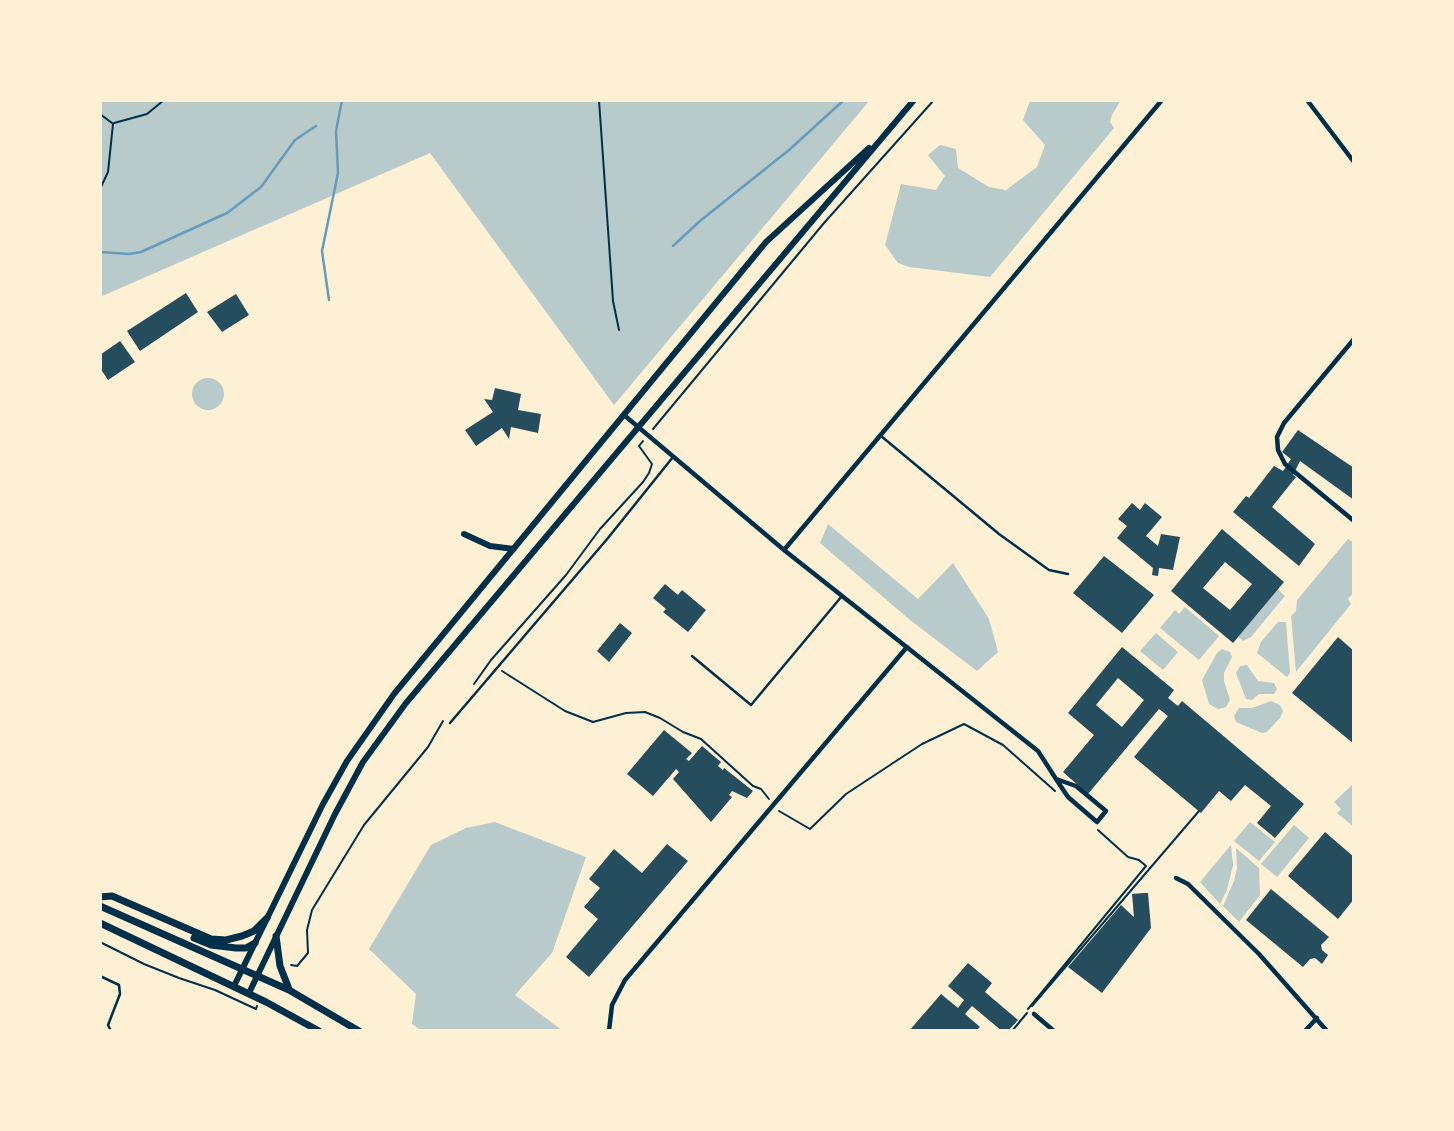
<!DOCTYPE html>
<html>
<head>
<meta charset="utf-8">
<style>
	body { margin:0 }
	#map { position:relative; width:1454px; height:1131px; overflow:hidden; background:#fdf0d5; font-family:Commissioner,sans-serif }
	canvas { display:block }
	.frame { position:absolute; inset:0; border:102px solid #fdf0d5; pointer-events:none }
</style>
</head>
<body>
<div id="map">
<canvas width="1454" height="1131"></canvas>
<div class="frame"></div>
</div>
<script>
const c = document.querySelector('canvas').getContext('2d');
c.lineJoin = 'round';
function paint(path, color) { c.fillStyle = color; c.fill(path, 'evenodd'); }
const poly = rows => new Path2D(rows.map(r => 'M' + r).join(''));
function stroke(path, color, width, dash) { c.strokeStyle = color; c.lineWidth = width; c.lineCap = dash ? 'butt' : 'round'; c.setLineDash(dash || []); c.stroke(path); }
const green = poly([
	[100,100,870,100,614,405,430,153,100,297],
	[1121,100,1112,115,1110,122,1114,128,990,277,909,267,898,263,885,245,901,184,936,190,945,176,928,155,940,145,956,149,958,168,989,187,1006,190,1037,167,1045,145,1023,120,1030,101],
	'192 394a16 16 0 1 1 32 0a16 16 0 1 1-32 0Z',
	[828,524,918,599,953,563,989,619,998,652,977,671,910,620,820,543],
	[1348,539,1354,543,1354,592,1348,599,1351,604,1296,672,1291,616,1296,611,1297,600],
	[1277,589,1285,596,1251,637,1243,641,1238,636],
	[1185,607,1219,636,1199,660,1160,628,1175,610,1179,614],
	[1278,622,1286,622,1290,673,1287,677,1257,653,1261,642],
	[1156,633,1178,652,1163,670,1140,651],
	[1222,649,1230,652,1232,657,1224,673,1224,681,1230,700,1226,707,1218,709,1209,704,1202,680,1217,653],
	[1247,665,1258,681,1274,683,1277,689,1274,694,1259,694,1252,700,1246,699,1236,673,1240,666],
	[1271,701,1280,705,1283,711,1280,718,1267,732,1262,733,1236,722,1234,716,1239,708,1252,708],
	[1354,783,1354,827,1337,813,1341,809,1334,802],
	[495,822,586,857,552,953,515,995,563,1031,422,1031,412,1024,416,994,369,949,431,845,466,828],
	[1250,822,1275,842,1259,861,1234,841],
	[1294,825,1309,838,1277,877,1261,864],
	[1231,845,1233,865,1227,890,1220,904,1200,882],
	[1236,848,1259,868,1260,895,1239,922,1223,906,1234,881,1237,868]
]);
const stream = poly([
	[673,246,700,221,789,150,844,100],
	[100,252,129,254,141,252,227,213,261,187,295,140,316,126],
	[329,300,322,251,338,173,336,131,342,100]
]);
const building = poly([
	[186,293,198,312,140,351,127,331],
	[236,294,249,315,222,332,207,312],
	[120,341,135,362,108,380,100,368,100,355],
	[495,388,521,394,518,410,541,414,538,433,511,427,509,439,502,428,476,446,465,430,493,412,484,399,492,400],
	[1298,430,1354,468,1354,500,1300,461,1293,475,1296,477,1272,507,1315,544,1299,566,1233,512,1246,496,1249,498,1274,466,1283,471,1291,459,1282,452],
	[1132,503,1140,510,1145,503,1162,517,1146,536,1158,546,1161,534,1180,537,1173,570,1159,568,1158,576,1152,575,1153,568,1117,538,1127,526,1118,519],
	[1222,529,1284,582,1233,643,1171,591],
	[1225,562,1252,584,1230,610,1203,588],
	[1104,556,1154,595,1122,633,1073,593],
	[665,584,678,595,682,590,706,610,688,632,663,612,666,609,653,598],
	[620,623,632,633,609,662,597,651],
	[1338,637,1354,651,1354,744,1292,693],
	[1122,647,1174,690,1168,698,1178,706,1182,701,1304,804,1275,838,1257,823,1271,806,1245,785,1231,801,1219,791,1201,813,1134,757,1168,716,1159,709,1088,794,1063,772,1094,735,1068,713],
	[1118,678,1144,700,1122,727,1096,705],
	[664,730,692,753,686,759,689,761,702,746,721,762,718,766,723,770,724,768,753,791,747,798,732,791,729,795,732,797,711,822,673,779,679,772,676,769,653,796,627,774],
	[1325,832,1354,857,1354,899,1338,919,1288,876],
	[667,844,688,861,589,977,566,957,598,919,584,907,600,888,589,879,614,849,642,873],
	[1271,889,1329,937,1321,945,1322,950,1328,955,1322,964,1315,958,1310,959,1303,967,1246,920],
	[1144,893,1148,893,1151,928,1102,993,1068,967,1121,905,1134,917,1132,894],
	[968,963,992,983,985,992,1018,1020,1008,1031,1002,1031,972,1006,965,1014,980,1027,976,1031,909,1031,941,994,958,1008,964,1000,948,986]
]);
const path = poly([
	[599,100,613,301,619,330],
	[100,114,112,123],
	[114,123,147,114,164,100],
	[100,189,108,172,113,124],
	[653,429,824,223,934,100],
	[502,671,565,711,593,722,626,713,645,712,660,718,683,732,701,739,753,786,761,789,769,799],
	[474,684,491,660,566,575,600,529,643,482,649,473,652,464,639,446,643,441],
	[779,811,810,829,846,794,922,744,964,724,1003,745,1055,791],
	[100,942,144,964,179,978,215,990,256,1009,257,1006],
	[291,965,297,966,308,953,307,930,312,910,364,825,428,747,443,721],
	[1032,1006,1199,811],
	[1028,1009,1146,866,1139,860,1128,857,1098,830],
	[1012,1031,1027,1013]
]);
const service = poly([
	[881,436,999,534,1049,570,1068,574],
	[692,656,751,705,842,596],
	[450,723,608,538,673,457],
	[100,976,119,985,120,994,108,1025,111,1031]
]);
const minor = poly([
	[1307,100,1354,162],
	[1354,339,1284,423,1277,437,1278,450,1285,464,1354,521],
	[624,415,784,550,1038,751,1056,779,1068,797,1097,822,1106,811,1076,786,1056,779],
	[784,550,1162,100],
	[1176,878,1188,884,1259,954,1327,1031],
	[1034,1014,1054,1031],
	[609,1031,612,1005,625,980,907,647],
	[1305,1031,1317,1018]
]);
const tertiary = poly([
	[464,534,490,546,514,549],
	[234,986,323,804,347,761,394,694,766,242,869,148],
	[249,993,335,814,363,762,406,703,914,100]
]);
const secondary = poly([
	[100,897,112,896,211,939,226,940,242,936,254,931,267,918],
	[100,906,289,990,359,1031],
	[100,923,266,1002,319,1031],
	[276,936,280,966,289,989],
	[194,938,211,945,236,948,246,948,255,943]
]);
paint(green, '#b9caca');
stroke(stream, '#669bbc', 2.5);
paint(building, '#264d5e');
stroke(path, '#003049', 2);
stroke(service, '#003049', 2.5);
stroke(minor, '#003049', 4.5);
stroke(tertiary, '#003049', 6);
stroke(secondary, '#003049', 7);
</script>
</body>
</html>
